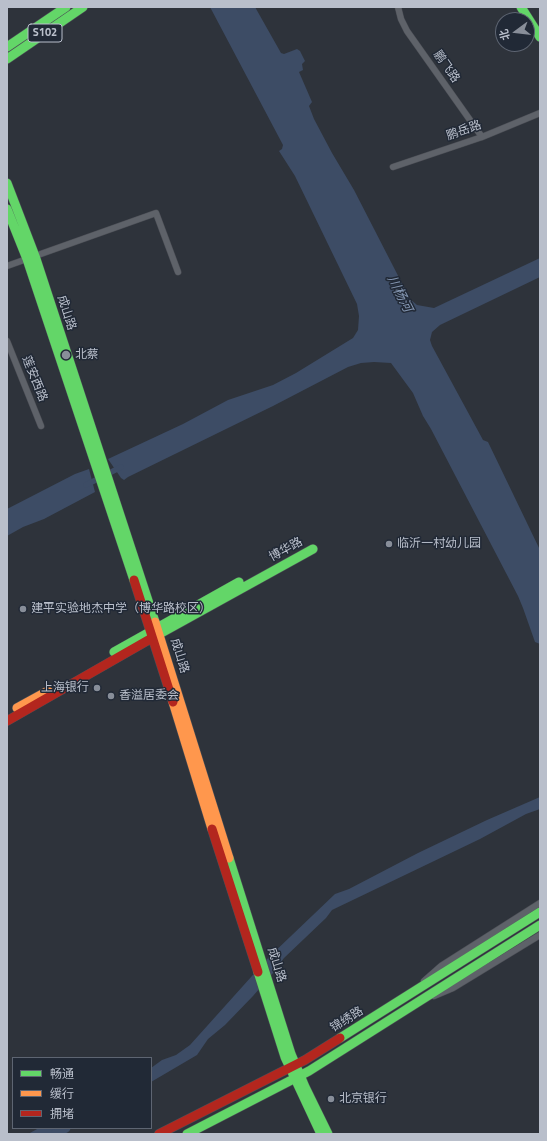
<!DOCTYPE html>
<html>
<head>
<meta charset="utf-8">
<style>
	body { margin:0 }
	#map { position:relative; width:547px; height:1141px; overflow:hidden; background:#2e333b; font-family:"Titillium Web","Noto Sans SC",sans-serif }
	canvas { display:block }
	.frame { position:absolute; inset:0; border:8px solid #b9bfcb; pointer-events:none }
	.legend { position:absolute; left:12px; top:1057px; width:140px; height:72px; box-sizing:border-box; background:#212936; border:1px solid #5e6572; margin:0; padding:5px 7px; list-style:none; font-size:12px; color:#b9bfcb }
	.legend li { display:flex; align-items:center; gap:8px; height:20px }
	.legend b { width:20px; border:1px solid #5e6572 }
	.north { position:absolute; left:495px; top:12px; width:40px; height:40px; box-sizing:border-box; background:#212936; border:1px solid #5e6572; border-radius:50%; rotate:255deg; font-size:11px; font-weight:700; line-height:16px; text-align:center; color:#b9bfcb }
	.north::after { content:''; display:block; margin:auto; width:14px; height:18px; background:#888e99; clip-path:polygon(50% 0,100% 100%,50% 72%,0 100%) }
</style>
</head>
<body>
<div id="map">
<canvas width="547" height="1141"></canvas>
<div class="frame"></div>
<ul class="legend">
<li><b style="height:5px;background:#63d668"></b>畅通</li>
<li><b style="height:5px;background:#ff974d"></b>缓行</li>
<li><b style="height:5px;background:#b3261e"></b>拥堵</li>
</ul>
<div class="north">北</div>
</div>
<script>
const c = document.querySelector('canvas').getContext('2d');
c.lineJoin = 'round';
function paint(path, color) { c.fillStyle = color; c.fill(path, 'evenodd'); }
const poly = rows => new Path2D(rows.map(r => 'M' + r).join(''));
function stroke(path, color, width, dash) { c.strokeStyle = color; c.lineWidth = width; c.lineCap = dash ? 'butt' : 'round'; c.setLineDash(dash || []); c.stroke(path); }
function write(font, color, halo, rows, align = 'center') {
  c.font = font + ' "Titillium Web","Noto Sans SC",sans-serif'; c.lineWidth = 3; c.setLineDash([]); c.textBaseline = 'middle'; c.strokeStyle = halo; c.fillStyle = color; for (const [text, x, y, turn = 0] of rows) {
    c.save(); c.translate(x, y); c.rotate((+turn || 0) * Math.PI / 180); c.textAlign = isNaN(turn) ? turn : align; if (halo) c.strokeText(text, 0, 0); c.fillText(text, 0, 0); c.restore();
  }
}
const water = poly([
	[210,7,255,7,281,53,284,54,297,49,300,51,305,61,302,64,303,70,299,72,312,102,309,106,314,119,332,153,354,190,410,299,417,305,434,308,540,258,540,277,440,325,432,332,430,340,432,346,483,440,488,442,540,550,540,644,535,642,523,608,518,596,431,429,423,416,413,393,391,363,374,362,361,363,348,367,273,406,128,477,124,480,121,478,108,459,183,424,228,400,273,385,296,373,353,338,358,330,359,316,357,304,295,176,279,151,282,149,283,145],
	[89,469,95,492,44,519,23,527,7,536,7,509,75,474],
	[540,797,540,809,526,814,480,839,332,910,326,918,284,958,273,973,253,996,225,1025,208,1039,197,1055,151,1082,151,1068,162,1060,176,1055,190,1045,269,957,335,894,349,889,418,853,487,820],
	[39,1128,66,1128,55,1134,28,1134]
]);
const canal = poly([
	[86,485,121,467]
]);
const river = poly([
	[55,1134,66,1128]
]);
const street = poly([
	[398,7,401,19,407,31,482,137],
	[393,167,482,137,540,113],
	[7,266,156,213,178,272],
	[7,341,41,426],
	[424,981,441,966,540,903],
	[434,996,453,988,540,935]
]);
const fast = poly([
	[521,7,540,37],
	[7,47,66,7],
	[7,59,83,7],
	[7,183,35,256,155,622],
	[7,209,27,259,134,580],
	[152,638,313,549],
	[114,652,239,582],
	[229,858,291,1054,305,1087,328,1134],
	[258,972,285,1057,321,1134],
	[340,1038,540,912],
	[187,1134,309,1071,540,925]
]);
const slow = poly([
	[155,622,229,858],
	[173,702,212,829],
	[17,708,48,691]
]);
const jam = poly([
	[134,580,173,702],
	[7,721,152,638],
	[212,829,258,972],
	[159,1134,305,1060,340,1038]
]);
const markers = [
	[66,355,5,"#888e99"],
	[389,544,4,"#888e99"],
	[23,609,4,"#888e99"],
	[97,688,4,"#888e99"],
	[111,696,4,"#888e99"],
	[331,1099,4,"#888e99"]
];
const shields = [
	[45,33,34]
];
const shieldNames = [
	["S102",45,33]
];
const streetNames = [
	["鹏飞路",446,67,55],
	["鹏岳路",464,131,-19],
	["成山路",66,313,72],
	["莲安西路",34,379,68],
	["博华路",286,550,-29],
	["成山路",179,656,73],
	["成山路",276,965,73],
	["锦绣路",347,1020,-32]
];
const poiNames = [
	["北蔡",75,355],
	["临沂一村幼儿园",397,544],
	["建平实验地杰中学（博华路校区）",31,609],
	["上海银行",89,688,"right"],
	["香溢居委会",119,696],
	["北京银行",339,1099]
];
const waterNames = [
	["川杨河",399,294,63]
];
paint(water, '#3d4c65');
stroke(canal, '#3d4c65', 5.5);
stroke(river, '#3d4c65', 9);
stroke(street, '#4c4f56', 7);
stroke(fast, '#4c4f56', 10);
stroke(slow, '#4c4f56', 10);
stroke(jam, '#4c4f56', 10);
stroke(street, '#5e6269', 6);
stroke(fast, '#63d668', 9);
stroke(slow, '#ff974d', 9);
stroke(jam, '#b3261e', 9);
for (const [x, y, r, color] of markers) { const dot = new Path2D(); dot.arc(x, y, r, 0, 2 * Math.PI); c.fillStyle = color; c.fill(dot); stroke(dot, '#212936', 1.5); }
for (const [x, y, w] of shields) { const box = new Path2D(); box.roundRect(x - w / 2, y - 9, w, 18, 3); c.fillStyle = '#212936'; c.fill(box); stroke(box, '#b9bfcb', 1); }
write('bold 11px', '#b9bfcb', null, shieldNames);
write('12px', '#b9bfcb', '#212936', streetNames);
write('12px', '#b9bfcb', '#212936', poiNames, 'left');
write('italic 13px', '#8395b0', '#212936', waterNames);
</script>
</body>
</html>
